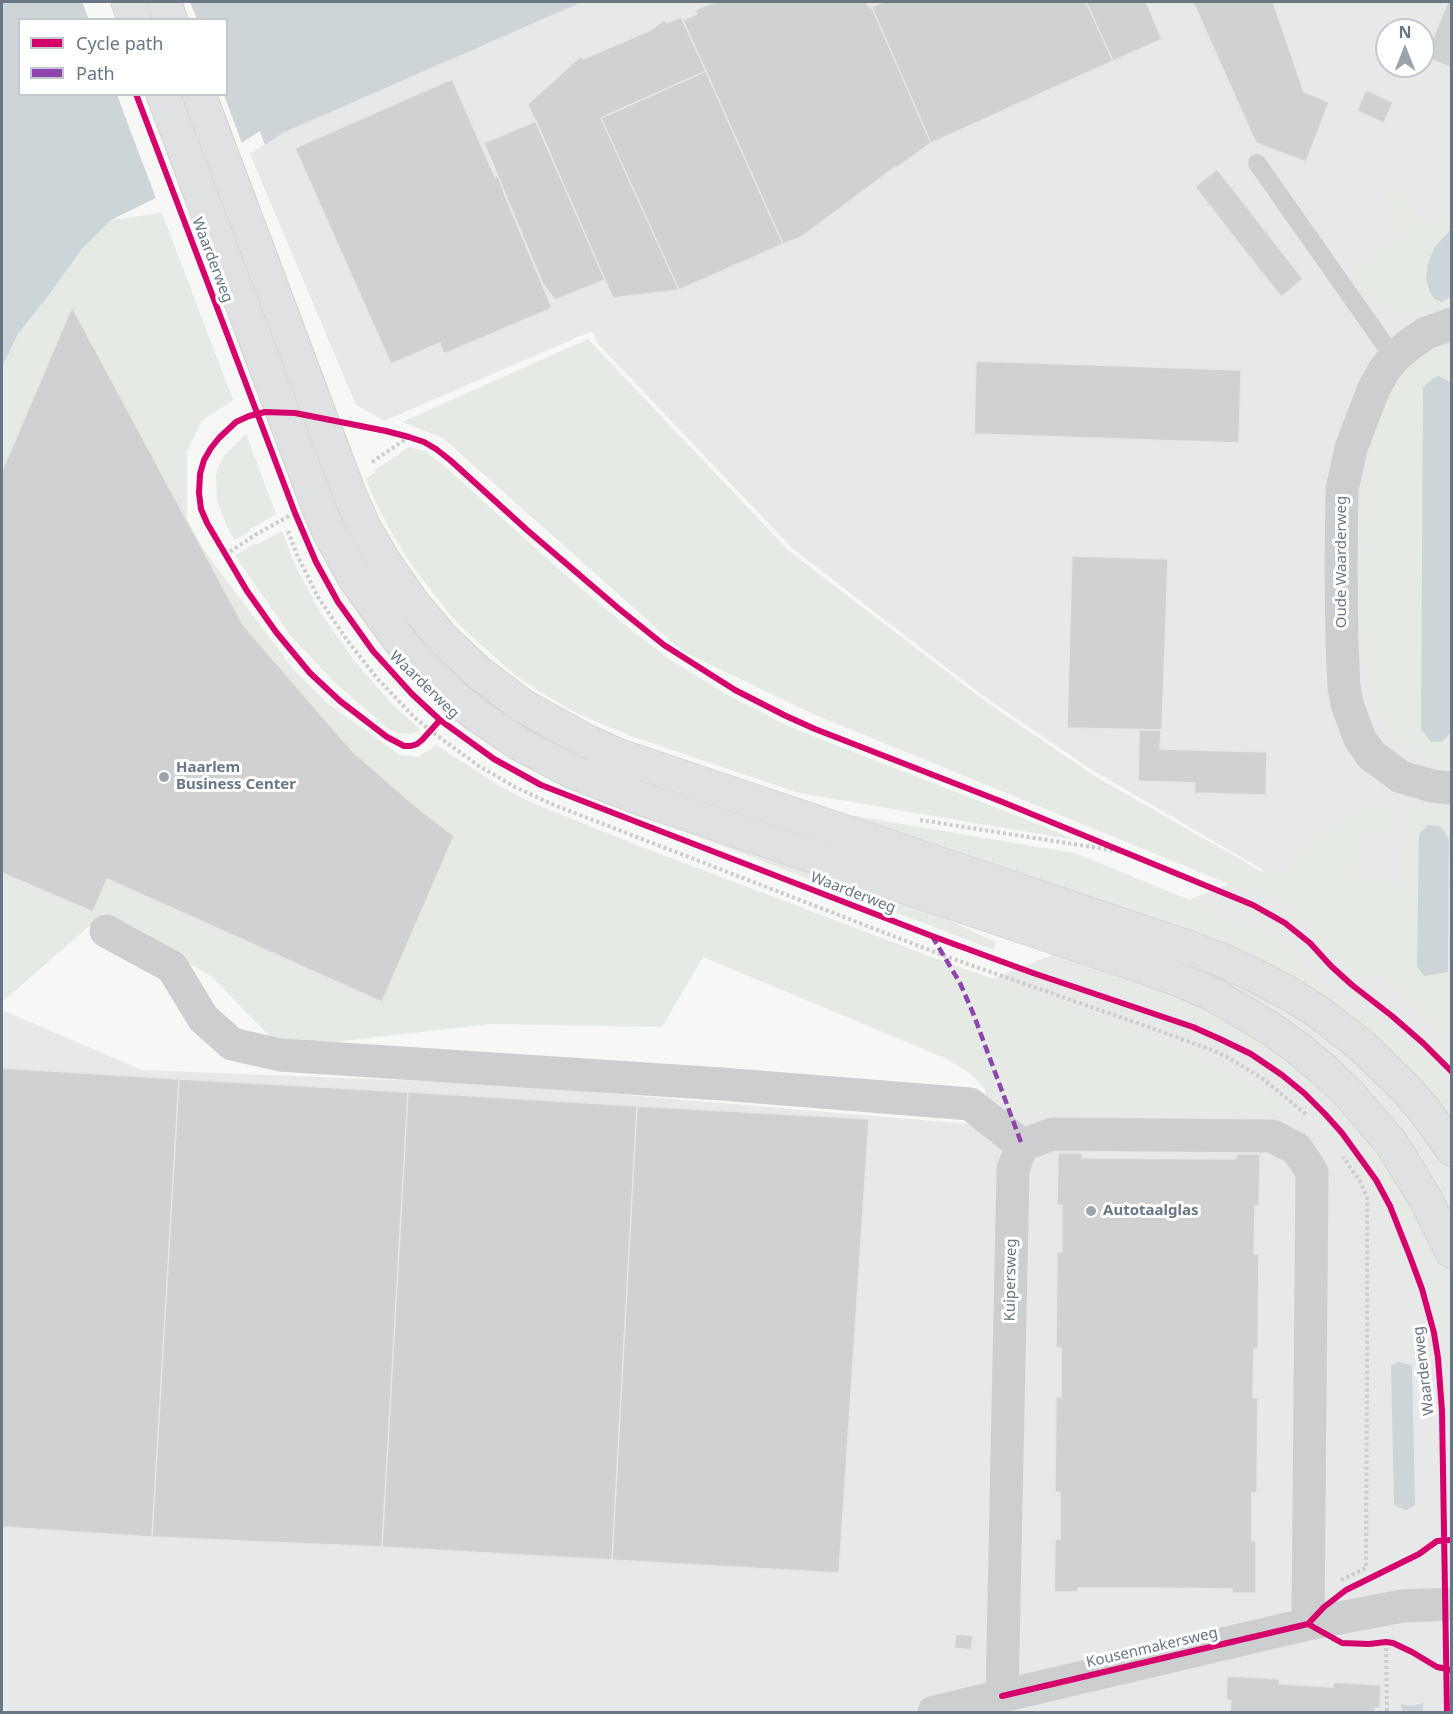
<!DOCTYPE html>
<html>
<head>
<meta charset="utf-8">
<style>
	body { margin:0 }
	#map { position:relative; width:1453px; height:1714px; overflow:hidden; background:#f7f7f6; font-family:"Noto Sans",sans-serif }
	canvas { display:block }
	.frame { position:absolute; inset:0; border:3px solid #677785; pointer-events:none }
	.legend { position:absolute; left:18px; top:18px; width:210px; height:78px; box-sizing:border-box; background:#fff; border:2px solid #c2c9ce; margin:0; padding:8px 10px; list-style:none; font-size:18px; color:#677785 }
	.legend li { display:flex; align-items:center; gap:12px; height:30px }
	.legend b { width:30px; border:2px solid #c2c9ce }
	.north { position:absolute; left:1375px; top:18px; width:60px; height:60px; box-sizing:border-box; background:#fff; border:2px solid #c2c9ce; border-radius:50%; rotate:0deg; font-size:16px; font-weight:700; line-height:24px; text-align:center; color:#677785 }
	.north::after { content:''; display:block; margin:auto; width:21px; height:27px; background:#99a4ad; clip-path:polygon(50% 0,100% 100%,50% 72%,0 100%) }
</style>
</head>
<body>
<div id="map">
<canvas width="1453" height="1714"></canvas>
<div class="frame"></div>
<ul class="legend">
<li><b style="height:8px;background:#d6006c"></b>Cycle path</li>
<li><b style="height:8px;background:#8e44ad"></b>Path</li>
</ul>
<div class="north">N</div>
</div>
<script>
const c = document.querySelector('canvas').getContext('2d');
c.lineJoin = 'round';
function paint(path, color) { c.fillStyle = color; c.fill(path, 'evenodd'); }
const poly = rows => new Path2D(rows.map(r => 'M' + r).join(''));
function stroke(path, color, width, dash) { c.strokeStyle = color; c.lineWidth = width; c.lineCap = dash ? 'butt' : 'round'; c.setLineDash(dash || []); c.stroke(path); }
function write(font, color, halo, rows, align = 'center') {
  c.font = font + ' "Noto Sans",sans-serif'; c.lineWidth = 6; c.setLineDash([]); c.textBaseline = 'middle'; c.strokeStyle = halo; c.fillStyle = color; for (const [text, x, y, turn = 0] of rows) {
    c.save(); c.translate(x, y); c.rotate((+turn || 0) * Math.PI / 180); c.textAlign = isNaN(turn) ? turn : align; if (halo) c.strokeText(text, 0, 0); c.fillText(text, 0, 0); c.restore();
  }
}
const built = poly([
	[582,2,1451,2,1451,1712,2,1712,2,1010,142,1070,496,1084,993,1126,962,991,1263,870,1089,768,982,695,792,548,599,345,592,331,384,421,356,405,250,154,283,133],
	[1387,30,1423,30,1423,66,1387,66]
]);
const green = poly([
	[1397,189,1421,225,1451,207,1451,229,1435,247,1428,263,1450,299,1451,297,1451,305,1416,316,1406,316,1385,309,1373,299,1352,268,1405,234,1397,221,1402,217,1387,196],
	[162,213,233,400,202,421,187,451,187,520,203,549,294,670,327,703,400,755,418,757,436,745,500,786,532,803,642,847,945,962,1175,1044,1254,1081,1294,1108,1299,1115,1207,1111,1016,1111,993,1098,972,1075,947,1059,703,957,662,1027,491,1024,281,1048,212,977,104,913,2,1002,2,367,18,334,49,295,82,249,111,220],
	[588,339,789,551,985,701,1093,775,1264,873,1285,873,1329,828,1364,806,1391,803,1388,837,1364,834,1353,879,1402,884,1411,806,1451,807,1451,1040,1379,973,1366,985,1280,905,813,714,682,651,443,438,402,422],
	[1428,825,1440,826,1448,972,1424,976,1417,966,1419,834],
	[1451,344,1442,742,1451,731,1451,768,1446,768,1425,760,1395,735,1377,705,1362,624,1363,524,1379,418,1404,374,1432,351],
	[246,434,276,514,250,529,249,532,235,540,226,525,217,500,216,476,218,467,224,456],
	[409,447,425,451,442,464,563,573,629,628,666,657,726,694,790,727,1048,828,1075,840,799,793,631,736,576,713,552,699,516,676,468,633,451,616,416,571,394,537,375,501,366,479,374,473,375,470],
	[304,510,441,696,903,899,996,942,994,950,605,801,548,778,499,751,452,718,407,677,390,657,341,591,319,548],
	[282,531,296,567,319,610,353,659,390,702,420,729,418,732,405,734,397,733,387,728,332,680,290,635,236,557,236,555,254,544,258,544],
	[802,807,1075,853,1270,933,1286,946,1320,985,1357,1013,1366,1005,1395,1030,1431,1065,1451,1095,1451,1133,1361,1032],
	[1079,970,1088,973,1123,976,1182,992,1313,1073,1400,1178,1438,1277,1451,1330,1451,1416,1448,1366,1444,1337,1429,1282,1405,1219,1382,1173,1364,1147,1342,1120,1319,1096,1295,1075,1274,1059,1248,1042,1188,1015,1077,977]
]);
const water = poly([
	[2,2,582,2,283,133,265,145,260,131,156,198,111,220,82,249,49,295,18,334,2,367],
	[20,20,226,20,226,94,20,94],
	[1451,229,1451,297,1441,302,1435,299,1431,294,1426,280,1428,263,1435,247],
	[1439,376,1452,383,1452,731,1442,742,1431,742,1421,729,1423,387,1435,377],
	[1428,825,1440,826,1449,839,1448,972,1424,976,1417,966,1419,834],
	[1399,1362,1412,1365,1415,1505,1406,1510,1394,1505,1391,1366],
	[1423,1703,1423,1712,1402,1712,1401,1704,1412,1706]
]);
const pier = poly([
	[82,2,190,2,197,19,89,20],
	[117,95,224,95,243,146,157,201]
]);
const building = poly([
	[716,2,865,2,873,10,931,143,896,168,895,167,801,237,783,244,683,20,697,14,695,10,716,2],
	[883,2,1086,2,1113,61,931,143,873,10,872,7,883,2],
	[1086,2,1146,2,1162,39,1113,61,1086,2],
	[1193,2,1273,2,1304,92,1329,102,1306,162,1256,143,1193,2],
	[1448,2,1452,2,1452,68,1425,57,1448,2],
	[681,17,706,71,601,118,679,290,613,298,528,104,581,56,583,59,651,30,664,20,667,23,681,17],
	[706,71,783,244,679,290,601,118,706,71],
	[452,79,495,177,498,176,505,196,552,308,444,354,440,343,391,364,295,148,452,79],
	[1366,90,1393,102,1384,123,1357,111,1366,90],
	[536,121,605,280,555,300,543,284,484,143,536,121],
	[1217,169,1303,279,1281,297,1195,187,1217,169],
	[72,307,243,625,353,752,420,810,454,836,382,1002,107,879,93,912,2,873,2,471,72,307],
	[976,361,1241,370,1239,443,974,434,976,361],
	[1072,556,1168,559,1162,730,1067,728,1072,556],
	[1139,730,1161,730,1160,749,1267,752,1266,795,1194,793,1195,783,1138,781,1139,730],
	[2,1068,179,1079,152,1537,2,1527,2,1068],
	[179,1079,408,1092,382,1547,152,1537,179,1079],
	[408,1092,637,1106,612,1560,382,1547,408,1092],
	[637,1106,869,1119,839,1573,612,1560,637,1106],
	[1058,1153,1082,1153,1082,1158,1236,1159,1236,1154,1260,1154,1259,1206,1255,1206,1254,1254,1259,1254,1258,1349,1254,1349,1253,1398,1258,1398,1257,1493,1252,1493,1252,1541,1256,1541,1256,1593,1232,1593,1232,1589,1155,1588,1078,1588,1078,1592,1054,1592,1055,1539,1060,1539,1060,1492,1055,1492,1056,1397,1061,1397,1061,1348,1056,1348,1057,1252,1062,1252,1062,1205,1057,1205,1058,1153],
	[956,1634,973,1636,971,1650,954,1648,956,1634],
	[1227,1676,1280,1679,1279,1684,1333,1687,1334,1682,1381,1685,1380,1708,1375,1708,1375,1712,1230,1712,1231,1700,1226,1700,1227,1676]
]);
const path = poly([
	[372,462,409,437],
	[288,531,297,555,318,597,347,640,376,677,414,717,431,731,479,766,515,787,554,805,945,956,1157,1030,1212,1050,1229,1058,1263,1079,1307,1115],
	[225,555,255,535,289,516],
	[920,820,1124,852],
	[1341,1580,1366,1568,1367,1364,1367,1198,1361,1183,1343,1157],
	[1386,1642,1387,1712]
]);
const service = poly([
	[1257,163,1394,358]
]);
const minor = poly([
	[1452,324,1426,333,1409,345,1394,358,1385,369,1374,388,1351,448,1342,490,1341,566,1342,644,1344,687,1347,704,1360,739,1371,755,1401,777,1432,786,1452,788],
	[106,931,172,967,203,1018,232,1044,280,1055,722,1084,970,1104,1022,1145],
	[1002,1696,1013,1170,1022,1145,1053,1134,1272,1136,1297,1149,1312,1172,1308,1624],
	[934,1712,1308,1624,1402,1606,1452,1604]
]);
const primary = poly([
	[128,2,135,20],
	[164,2,171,20],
	[163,94,320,511,330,534,353,575,391,629,408,651,453,696,475,714,518,743,573,772,642,799,1141,966,1180,980,1214,995,1271,1029,1299,1049,1324,1070,1350,1095,1391,1143,1406,1167,1427,1202,1452,1252],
	[199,94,349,493,364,527,383,560,412,602,443,639,478,672,523,706,586,741,617,755,1193,949,1224,961,1256,976,1288,993,1317,1011,1362,1046,1407,1090,1425,1111,1452,1149]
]);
const quiet = poly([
	[932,936,960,983,973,1013,1022,1145]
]);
const cycleway = poly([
	[136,94,295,513,316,562,338,602,373,651,412,694,440,720,494,759,541,785,932,936,1033,973,1193,1027,1220,1039,1251,1054,1282,1075,1304,1093,1325,1114,1342,1133,1376,1180,1390,1206,1409,1254,1422,1289,1434,1333,1438,1358,1442,1411,1447,1712],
	[440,720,422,740,417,744,411,746,404,746,387,737,340,701,310,673,276,632,247,591,207,523,201,509,199,493,200,474,204,460,211,448,219,438,236,422,249,416,265,412,295,413,386,431,409,437,424,442,436,449,450,460,527,530,618,608,664,645,735,690,786,716,815,729,1000,801,1253,905,1285,923,1310,943,1331,966,1352,985,1392,1016,1423,1043,1452,1072],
	[1308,1624,1342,1643,1369,1644,1386,1642,1393,1643,1412,1652,1437,1667,1452,1670],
	[1002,1696,1308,1624,1324,1607,1346,1590,1419,1554,1437,1541,1451,1540]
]);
const markers = [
	[164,777,6,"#99a4ad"],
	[1091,1211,6,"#99a4ad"]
];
const streetNames = [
	["Waarderweg",212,260,69],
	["Oude Waarderweg",1342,562,-90],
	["Waarderweg",424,685,44],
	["Waarderweg",853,893,21],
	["Kuipersweg",1011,1280,-89],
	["Waarderweg",1424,1371,-97],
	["Kousenmakersweg",1152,1648,-13]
];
const poiNames = [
	["Haarlem",176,768],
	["Business Center",176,785],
	["Autotaalglas",1103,1211]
];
paint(built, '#e7e8e8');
paint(green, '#e6eae4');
paint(water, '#ced5d8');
paint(pier, '#f7f7f6');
paint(building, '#d0d1d2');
stroke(building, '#e6e6e6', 1.5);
stroke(primary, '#d3d3d4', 35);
stroke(path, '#cbcccc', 4, [3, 3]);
stroke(service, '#cccecf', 18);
stroke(minor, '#cccecf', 33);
stroke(primary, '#e0e1e2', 33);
stroke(quiet, '#8e44ad', 4.5, [9, 4.5]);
stroke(cycleway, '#d6006c', 6);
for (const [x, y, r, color] of markers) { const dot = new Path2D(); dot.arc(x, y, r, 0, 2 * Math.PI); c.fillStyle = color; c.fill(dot); stroke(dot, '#fff', 2); }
write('15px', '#677785', '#fff', streetNames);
write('bold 15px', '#677785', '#fff', poiNames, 'left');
</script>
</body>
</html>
